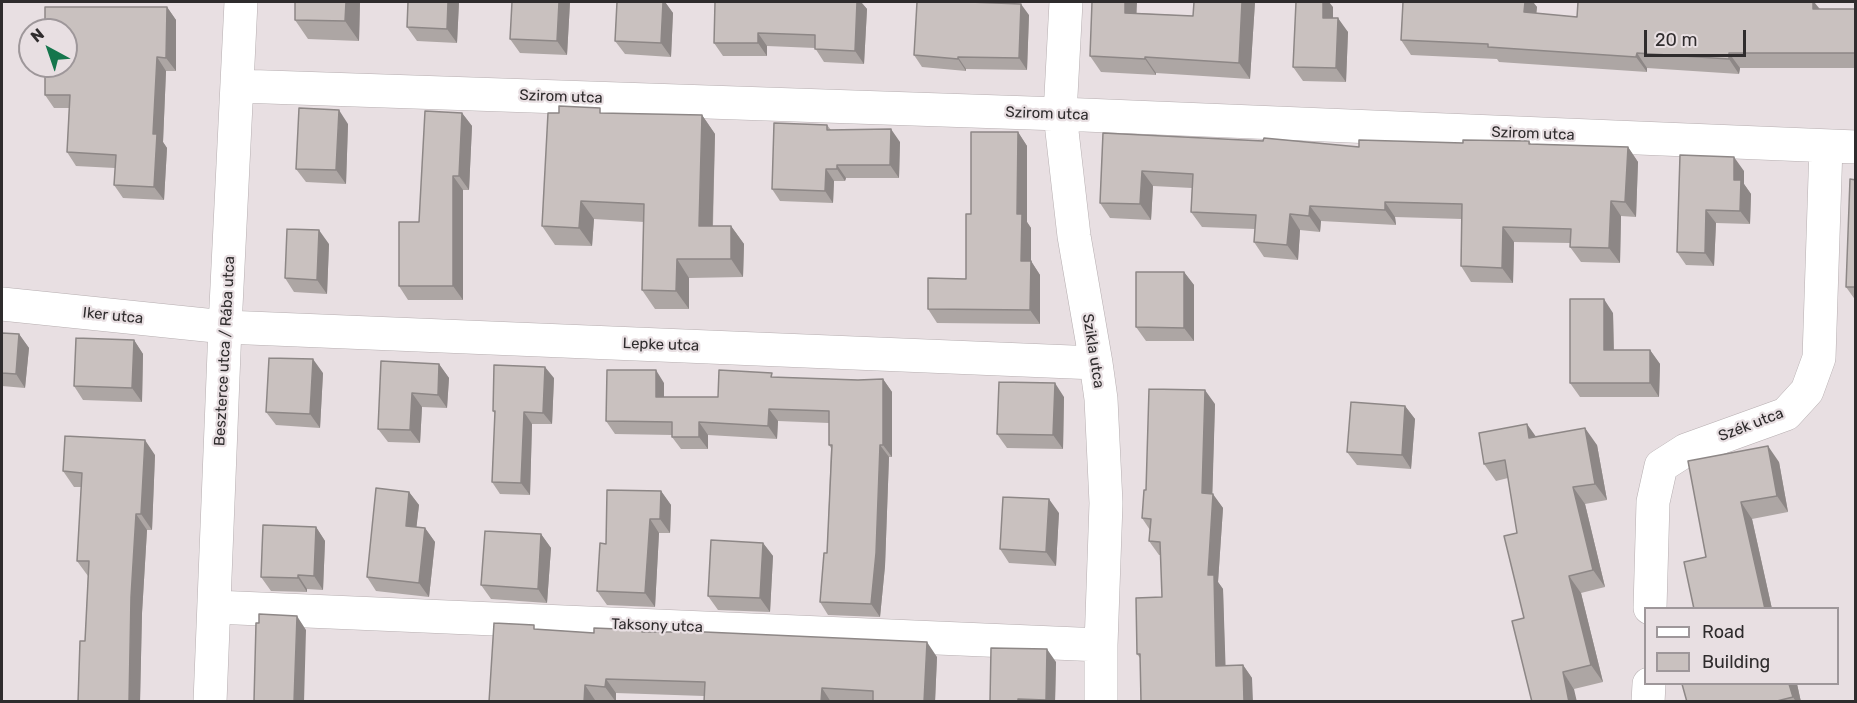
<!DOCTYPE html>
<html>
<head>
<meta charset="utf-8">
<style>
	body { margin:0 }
	#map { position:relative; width:1857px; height:703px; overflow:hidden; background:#e8dfe2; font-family:Rubik,sans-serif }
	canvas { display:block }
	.frame { position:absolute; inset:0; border:3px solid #2f2c2d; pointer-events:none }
	.legend { position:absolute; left:1644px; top:607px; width:195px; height:78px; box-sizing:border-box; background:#e8dfe2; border:2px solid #9e979a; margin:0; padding:8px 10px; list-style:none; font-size:18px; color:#2f2c2d }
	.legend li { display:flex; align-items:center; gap:12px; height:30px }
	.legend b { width:30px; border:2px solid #9e979a }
	.north { position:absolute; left:18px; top:18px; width:60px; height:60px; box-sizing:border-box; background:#e8dfe2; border:2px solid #9e979a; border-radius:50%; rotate:320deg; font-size:16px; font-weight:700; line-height:24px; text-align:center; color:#2f2c2d }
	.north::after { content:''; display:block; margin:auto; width:21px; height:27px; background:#15764c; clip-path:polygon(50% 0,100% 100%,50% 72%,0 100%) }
	.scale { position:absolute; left:1644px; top:30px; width:102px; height:27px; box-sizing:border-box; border:3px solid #2f2c2d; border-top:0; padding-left:8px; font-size:18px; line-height:21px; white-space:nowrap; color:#2f2c2d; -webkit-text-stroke:4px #e8dfe2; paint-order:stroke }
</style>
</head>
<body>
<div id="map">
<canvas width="1857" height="703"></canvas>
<div class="frame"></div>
<ul class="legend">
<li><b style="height:8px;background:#fff"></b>Road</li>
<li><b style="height:16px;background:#c9c1bf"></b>Building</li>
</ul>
<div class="north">N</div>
<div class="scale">20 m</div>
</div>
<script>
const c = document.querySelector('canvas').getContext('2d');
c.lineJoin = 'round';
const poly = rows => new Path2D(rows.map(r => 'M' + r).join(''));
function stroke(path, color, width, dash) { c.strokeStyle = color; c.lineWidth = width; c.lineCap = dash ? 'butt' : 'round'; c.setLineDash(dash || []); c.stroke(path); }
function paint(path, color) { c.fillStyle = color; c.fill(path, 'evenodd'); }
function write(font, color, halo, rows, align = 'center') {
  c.font = font + ' Rubik,sans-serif'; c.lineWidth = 4.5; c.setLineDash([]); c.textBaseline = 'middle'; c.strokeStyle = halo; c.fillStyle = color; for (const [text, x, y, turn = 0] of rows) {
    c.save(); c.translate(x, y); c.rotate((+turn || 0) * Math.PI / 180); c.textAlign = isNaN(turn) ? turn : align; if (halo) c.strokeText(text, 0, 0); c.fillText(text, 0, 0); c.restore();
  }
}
const minor = poly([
	[1066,2,1060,114,1074,236,1096,363,1101,399,1106,503,1101,645,1101,702],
	[238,86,1060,114,1856,147],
	[2,304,225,327,1096,363],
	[214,607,1101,645],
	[1650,608,1653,502,1661,466,1686,450,1786,414,1807,391,1819,358,1826,146],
	[210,702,225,327,241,2],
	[1648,702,1649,684]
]);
const wall = poly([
	[295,2,360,2,359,41,308,39,295,20],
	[408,2,459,2,457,43,417,41,407,27],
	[570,2,567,55,520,53,510,39],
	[617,2,665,2,673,13,671,57,625,54,615,41],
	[857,2,861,2,867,9,864,64,824,62,815,48,767,46,767,56,723,56,714,43],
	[1255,2,1250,79,1156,73,1156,75,1101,72,1090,56,1137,13,1193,16],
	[1403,2,1533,2,1537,7,1536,13,1577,17,1578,2,1814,2,1820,9,1856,9,1856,68,1740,68,1739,74,1647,68,1647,72,1499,62,1497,59,1411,55,1401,40],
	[167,7,176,20,176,71,166,71,163,142,167,148,164,200,123,198,114,185,115,168,76,166,67,152,69,108,54,108,45,95],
	[1333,7,1333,18,1348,32,1346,82,1303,81,1293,67],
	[1029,15,1027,70,966,69,966,71,922,67,914,55],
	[462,113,472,126,469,190,463,190,463,300,408,300,399,286,419,222],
	[604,113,702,115,715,134,713,226,731,226,744,244,743,277,689,278,689,309,655,309,642,290,644,222,594,219,592,246,555,245,542,226],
	[348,124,346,184,306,182,296,169],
	[827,125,831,130,900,142,899,178,846,178,845,181,834,181,833,203,780,201,772,189],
	[1018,132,1027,146,1027,222,1031,228,1031,261,1040,275,1040,324,937,323,928,309,966,279],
	[1103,133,1359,147,1529,141,1531,144,1628,147,1638,162,1636,217,1621,216,1620,263,1581,262,1570,247,1570,243,1514,242,1513,283,1471,282,1461,266,1462,219,1395,217,1396,225,1321,221,1320,232,1300,230,1298,260,1264,257,1254,242,1255,229,1202,227,1191,212,1192,188,1153,186,1151,220,1110,218,1100,203],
	[1680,155,1744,171,1744,184,1751,194,1750,224,1716,223,1714,266,1686,265,1677,252],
	[1856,180,1856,301,1846,287],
	[329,244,327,294,294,292,285,278],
	[1184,272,1194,285,1194,341,1146,341,1136,327],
	[1613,313,1614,350,1650,350,1660,364,1659,397,1580,397,1570,383],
	[2,333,19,334,29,348,25,388,2,386],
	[134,340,143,354,142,402,83,400,74,386],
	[439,364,449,378,447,408,422,407,420,443,388,442,378,429],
	[323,373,320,428,276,425,266,412],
	[774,377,858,380,883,379,892,392,892,457,889,457,885,566,880,617,828,615,820,602,827,553,831,448,829,445,829,423,778,421,777,439,708,435,708,449,681,449,672,437,672,435,615,434,606,421,664,383,664,397,718,397],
	[554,378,552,424,532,424,530,495,500,494,492,482,495,414,493,411],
	[1064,397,1063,449,1007,448,997,434],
	[1215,404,1212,494,1223,508,1218,582,1223,589,1225,665,1243,665,1252,678,1140,658,1137,654,1162,597,1161,555,1159,555,1149,541,1150,530,1142,518,1146,490],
	[1405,406,1415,419,1411,469,1357,465,1347,452],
	[1536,437,1597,445,1607,500,1585,504,1605,587,1581,593,1603,682,1574,689,1524,618,1517,533,1508,478,1496,481,1484,464],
	[155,455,152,530,147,530,142,613,140,702,78,702,85,641,88,576,77,561,81,487,74,487,63,471],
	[1688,461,1779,462,1788,512,1752,519,1772,609,1694,609,1706,557],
	[661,491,671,505,670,533,659,533,655,607,607,605,597,591],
	[409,492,419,505,416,528,425,528,435,542,429,597,376,591,367,577],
	[1059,513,1056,566,1009,563,1000,549],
	[316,527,325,541,323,590,307,589,307,592,271,591,261,577],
	[541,534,551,548,547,603,491,599,481,585],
	[763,543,773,556,770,612,718,610,708,596],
	[537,629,594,633,643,632,937,657,935,702,704,702,704,696,616,693,616,702,595,700,595,702,489,702],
	[1056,662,1055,702,990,702],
	[1797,684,1801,702,1687,702]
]);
const shadedWall = poly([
	[346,2,360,2,359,41,345,21],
	[448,2,459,2,457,43,447,29],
	[559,2,570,2,567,55,557,41],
	[663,2,665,2,673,13,671,57,661,43],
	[857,2,861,2,867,9,864,64,855,51],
	[1125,2,1137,2,1136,29,1125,13],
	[1242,2,1255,2,1250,79,1239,63],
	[1323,2,1329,2,1333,7,1333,32,1323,18],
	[1525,2,1533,2,1537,7,1535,27,1524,12],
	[1813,2,1814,2,1824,15,1813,9],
	[1021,4,1029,15,1027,70,1019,58],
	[167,7,176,20,176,71,166,58],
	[1338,18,1348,32,1346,82,1336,68],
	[758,33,767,46,767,56,758,43],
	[1637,53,1647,68,1647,72,1636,57],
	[1729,53,1740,68,1739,74,1729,59],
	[157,57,166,71,163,142,167,148,164,200,154,187,153,134],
	[958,57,966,69,966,71,958,59],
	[1145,57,1156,73,1156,75,1145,59],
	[339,110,348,124,346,184,336,170],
	[462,113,472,126,469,190,459,176],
	[702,115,715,134,712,244,699,226],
	[891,129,900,142,899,178,890,165],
	[1018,132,1027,146,1027,222,1031,228,1031,261,1040,275,1040,324,1030,310,1021,261,1017,214],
	[1628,147,1638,162,1636,217,1625,202],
	[1734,157,1744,171,1744,184,1751,194,1750,224,1740,211,1734,180],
	[837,165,846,178,845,181,837,169],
	[826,169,834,181,833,203,825,191],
	[1142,171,1153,186,1151,220,1140,204],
	[453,176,463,190,463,300,453,286],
	[581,201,594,219,592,246,579,228],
	[1611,201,1621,216,1620,263,1609,248],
	[1385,202,1395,217,1396,225,1385,210],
	[1310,206,1321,221,1320,232,1309,216],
	[1706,210,1716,223,1714,266,1705,253],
	[1290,214,1300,230,1298,260,1287,245],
	[731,226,744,244,743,277,731,259],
	[1503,227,1514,242,1513,283,1502,268],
	[319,230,329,244,327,294,317,280],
	[677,259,689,278,689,309,676,291],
	[1184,272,1194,285,1194,341,1184,328],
	[1604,299,1613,313,1614,364,1604,350],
	[19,334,29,348,25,388,16,374],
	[134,340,143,354,142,402,132,388],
	[1650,350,1660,364,1659,397,1650,383],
	[313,359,323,373,320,428,310,414],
	[439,364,449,378,447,408,438,395],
	[545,367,554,378,552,424,543,413],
	[656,370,664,383,664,409,656,397],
	[883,379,892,392,892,457,883,445],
	[1055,383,1064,397,1063,449,1053,435],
	[1205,390,1215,404,1212,507,1202,493],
	[412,393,422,407,420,443,410,430],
	[1405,406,1415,419,1411,469,1402,455],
	[769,409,778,421,777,439,768,426],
	[524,412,532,424,530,495,521,483],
	[699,422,708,435,708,449,699,437],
	[1527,424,1539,441,1529,438],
	[1585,428,1597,445,1607,500,1595,484],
	[145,440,155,455,152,530,141,514],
	[880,445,889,457,885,566,880,617,871,604],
	[1768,446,1779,462,1788,512,1777,496],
	[1573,487,1585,504,1605,587,1593,570],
	[661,491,671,505,670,533,660,519],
	[409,492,419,505,415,540,406,526],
	[1213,494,1223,508,1218,582,1223,589,1226,679,1216,666,1208,575],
	[1049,499,1059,513,1056,566,1046,552],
	[1741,502,1752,519,1772,609,1765,609],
	[136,514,147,530,142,613,140,702,129,702,131,597],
	[650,519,659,533,655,607,645,593],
	[316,527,325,541,323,590,314,576],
	[425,528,435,542,429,597,419,583],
	[541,534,551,548,547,603,538,589],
	[763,543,773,556,770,612,760,598],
	[298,575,307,589,307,592,298,578],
	[1569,576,1581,593,1603,682,1591,665],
	[297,616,306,630,304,702,294,702],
	[927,642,937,657,935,702,924,702],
	[1047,649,1056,662,1055,702,1047,702,1046,700],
	[1243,665,1252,678,1253,702,1244,702],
	[1563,672,1574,689,1577,702,1569,702],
	[606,679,616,693,616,702,605,687],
	[1789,684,1797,684,1801,702,1796,702,1793,697],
	[585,685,595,700,595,702,584,702],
	[822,688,831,702,821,702]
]);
const building = poly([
	[295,2,346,2,345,21,295,20,295,2],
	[408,2,448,2,447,29,407,27,408,2],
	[512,2,559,2,557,41,510,39,512,2],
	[617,2,663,2,661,43,615,41,617,2],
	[715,2,857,2,855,51,815,49,815,35,758,33,758,43,714,43,715,2],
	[917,2,969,2,1021,4,1019,58,958,57,958,59,914,55,917,2],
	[1092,2,1125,2,1125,13,1193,16,1194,2,1242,2,1239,63,1145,57,1145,59,1090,56,1092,2],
	[1296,2,1323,2,1323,18,1338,18,1336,68,1293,67,1296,2],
	[1403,2,1525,2,1524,12,1577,17,1578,2,1813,2,1813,9,1856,9,1856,53,1729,53,1729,59,1637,53,1636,57,1488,47,1488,44,1401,40,1403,2],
	[45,7,167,7,166,58,157,57,153,134,157,134,154,187,114,185,116,155,67,152,70,95,45,95,45,66,66,66,66,30,45,30,45,7],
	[559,106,600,108,600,113,702,115,699,226,731,226,731,259,677,259,676,291,642,290,644,204,581,201,579,228,542,226,548,113,559,113,559,106],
	[299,108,339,110,336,170,296,169,299,108],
	[425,111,462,113,459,176,453,176,453,286,399,286,399,222,419,222,425,111],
	[774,123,827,125,827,130,891,129,890,165,837,165,837,169,826,169,825,191,772,189,774,123],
	[971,132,1018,132,1017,214,1022,214,1021,261,1031,261,1030,310,928,309,928,278,966,279,966,214,971,214,971,132],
	[1103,133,1263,141,1264,138,1359,147,1359,140,1463,143,1463,140,1529,141,1529,144,1628,147,1625,202,1611,201,1609,248,1570,247,1571,229,1503,227,1502,268,1461,266,1462,204,1385,202,1385,210,1310,206,1309,216,1290,214,1287,245,1254,242,1256,215,1191,212,1193,174,1142,171,1140,204,1100,203,1103,133],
	[1680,155,1734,157,1734,180,1741,180,1740,211,1706,210,1705,253,1677,252,1680,155],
	[1850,179,1856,180,1856,287,1846,287,1850,179],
	[287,229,319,230,317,280,285,278,287,229],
	[1136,272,1184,272,1184,328,1136,327,1136,272],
	[1570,299,1604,299,1604,350,1650,350,1650,383,1570,383,1570,299],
	[2,333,19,334,16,374,2,373,2,333],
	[76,338,134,340,132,388,74,386,76,338],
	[269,358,313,359,310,414,266,412,269,358],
	[381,361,439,364,438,395,412,393,410,430,378,429,381,361],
	[494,365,545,367,543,413,524,412,521,483,492,482,495,411,493,411,494,365],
	[607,370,656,370,656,397,718,397,719,370,772,373,771,377,858,380,883,379,883,445,880,445,876,553,871,604,820,602,824,553,827,553,832,445,829,445,829,411,769,409,768,426,699,422,699,437,672,437,672,422,606,421,607,370],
	[999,382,1055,383,1053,435,997,434,999,382],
	[1149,389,1205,390,1202,493,1213,494,1208,575,1214,575,1216,666,1243,665,1244,702,1141,702,1140,654,1137,654,1136,598,1162,597,1160,542,1149,541,1151,519,1142,518,1144,490,1146,490,1149,389],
	[1351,402,1405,406,1402,455,1347,452,1351,402],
	[1527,424,1529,438,1585,428,1595,484,1573,487,1593,570,1569,576,1591,665,1563,672,1569,702,1532,702,1512,621,1524,618,1504,536,1517,533,1505,460,1484,464,1479,433,1527,424],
	[65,436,145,440,141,514,136,514,131,597,129,702,78,702,80,641,85,641,89,561,77,561,82,473,63,471,65,436],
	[1768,446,1777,496,1741,502,1765,609,1694,609,1684,562,1706,557,1688,461,1768,446],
	[376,488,409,492,406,526,425,528,419,583,367,577,376,488],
	[607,490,661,491,660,519,650,519,645,593,597,591,600,543,606,544,607,490],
	[1003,497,1049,499,1046,552,1000,549,1003,497],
	[263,525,316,527,314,576,298,575,298,578,261,577,263,525],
	[485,531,541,534,538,589,481,585,485,531],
	[711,540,763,543,760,598,708,596,711,540],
	[259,614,297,616,294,702,252,702,254,701,256,623,259,623,259,614],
	[494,623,534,625,534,629,594,633,594,628,642,630,642,632,705,632,927,642,924,702,873,702,873,691,822,688,821,702,704,702,705,682,606,679,605,687,585,685,584,702,489,702,494,623],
	[991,648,1047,649,1046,700,1018,699,1018,702,990,702,991,648],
	[1682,684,1789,684,1793,697,1773,702,1687,702,1682,684]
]);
const streetNames = [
	["Szirom utca",561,97,2],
	["Szirom utca",1047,114,2],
	["Szirom utca",1533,134,2],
	["Iker utca",113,316,6],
	["Lepke utca",661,345,2],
	["Beszterce utca / Rába utca",225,351,-87],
	["Szikla utca",1093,351,81],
	["Szék utca",1751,425,-21],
	["Taksony utca",657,626,2]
];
stroke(minor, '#b6aeb0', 34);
stroke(minor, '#fff', 33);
paint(wall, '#ada6a4');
paint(shadedWall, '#8d8786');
paint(building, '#c9c1bf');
stroke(building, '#8d8786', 1.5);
write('15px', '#2f2c2d', '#e8dfe2', streetNames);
</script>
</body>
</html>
